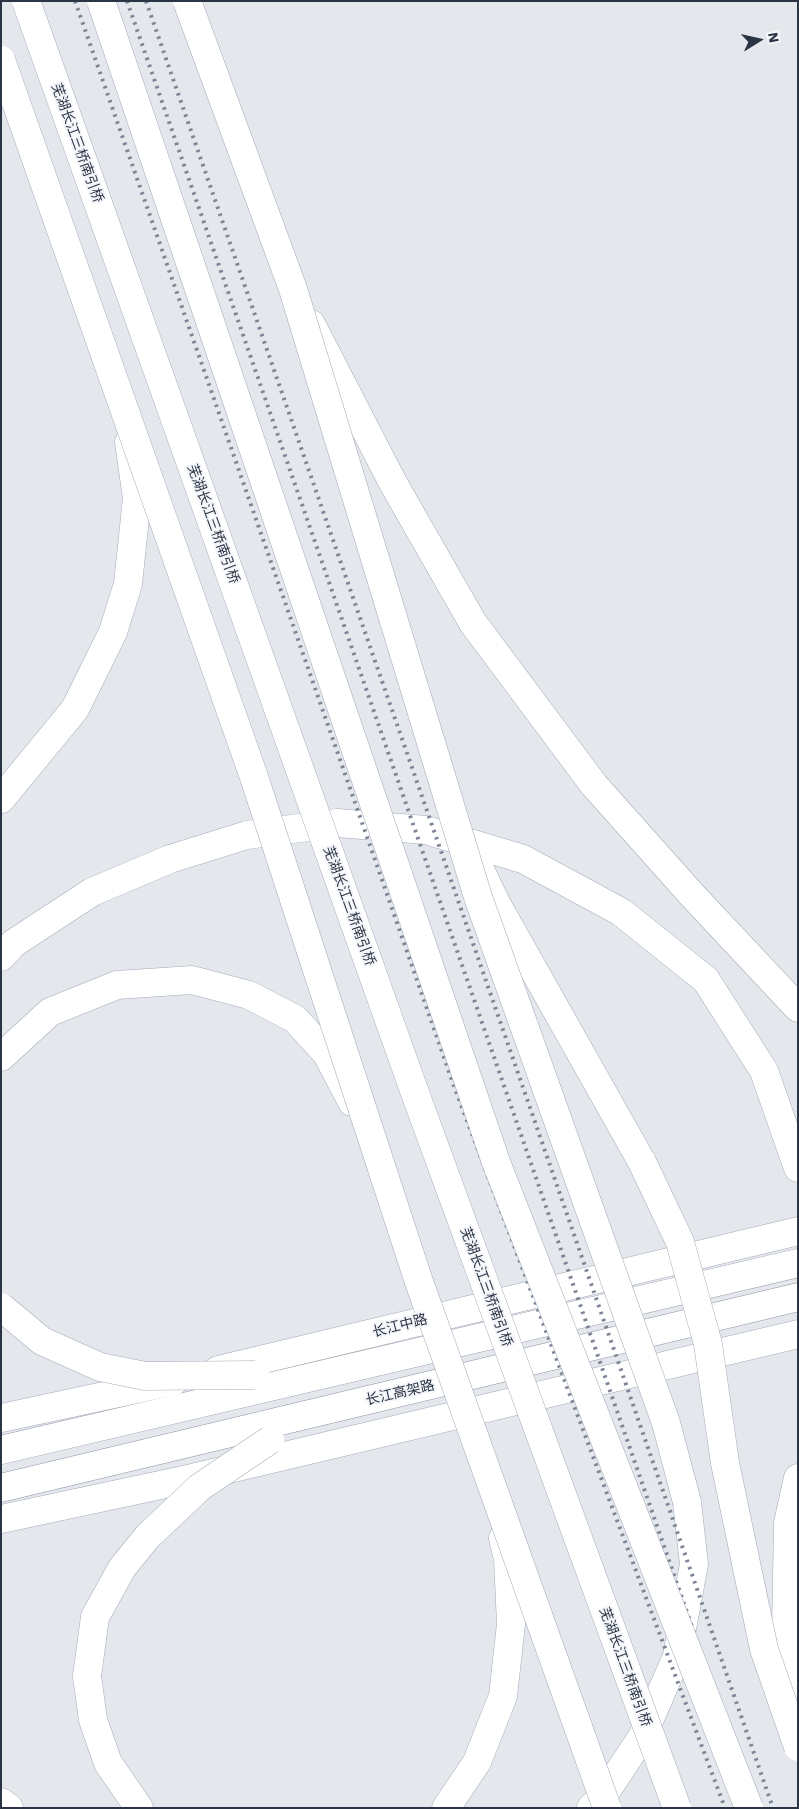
<!DOCTYPE html>
<html>
<head>
<meta charset="utf-8">
<style>
	body { margin:0 }
	#map { position:relative; width:799px; height:1809px; overflow:hidden; background:#e4e7ec; font-family:"Work Sans",sans-serif }
	canvas { display:block }
	.frame { position:absolute; inset:0; border:2px solid #2b3445; pointer-events:none }
	.north { position:absolute; left:734px; top:15px; width:50px; height:50px; -webkit-text-stroke:4px #f4f6f9; paint-order:stroke; rotate:80deg; font-size:14px; font-weight:700; line-height:20px; text-align:center; color:#2b3445 }
	.north::after { content:''; display:block; margin:auto; width:18px; height:22px; background:#2b3445; clip-path:polygon(50% 0,100% 100%,50% 72%,0 100%) }
</style>
</head>
<body>
<div id="map">
<canvas width="799" height="1809"></canvas>
<div class="frame"></div>
<div class="north">N</div>
</div>
<script>
const c = document.querySelector('canvas').getContext('2d');
c.lineJoin = 'round';
const poly = rows => new Path2D(rows.map(r => 'M' + r).join(''));
function stroke(path, color, width, dash) { c.strokeStyle = color; c.lineWidth = width; c.lineCap = dash ? 'butt' : 'round'; c.setLineDash(dash || []); c.stroke(path); }
function write(font, color, halo, rows, align = 'center') {
  c.font = font + ' "Work Sans","Noto Sans SC",sans-serif'; c.lineWidth = 4; c.setLineDash([]); c.textBaseline = 'middle'; c.strokeStyle = halo; c.fillStyle = color; for (const [text, x, y, turn = 0] of rows) {
    c.save(); c.translate(x, y); c.rotate((+turn || 0) * Math.PI / 180); c.textAlign = isNaN(turn) ? turn : align; if (halo) c.strokeText(text, 0, 0); c.fillText(text, 0, 0); c.restore();
  }
}
const primary = poly([
	[311,324,393,483,473,623,594,785,693,896,798,1008],
	[1,799,75,709,113,632,128,584,137,498,129,442],
	[475,859,496,903,642,1162],
	[1,957,14,943,92,892,170,859,247,835,337,823,426,830,523,859,621,912,706,980,764,1071,798,1168],
	[1,1057,50,1012,117,985,192,980,249,995,295,1019,327,1054,352,1102],
	[218,1370,798,1231],
	[1,1418,174,1381],
	[798,1478,788,1523,786,1632,798,1704],
	[1,1519,179,1481,798,1334],
	[87,1676,93,1720,108,1763,139,1808],
	[1,1802,9,1808],
	[446,1808,477,1762,503,1696,511,1624,508,1559,503,1538],
	[591,1808,603,1796,642,1737,677,1656,694,1564,687,1502]
]);
const highway = poly([
	[1,1450,798,1263],
	[1,1488,798,1297]
]);
const rail = poly([
	[75,1,454,1086,725,1808],
	[127,1,755,1808],
	[146,1,773,1808]
]);
const primaryBridge = poly([
	[26,1,415,1093,677,1808],
	[101,1,496,1162,749,1808],
	[187,1,293,289,478,897,666,1423,687,1502],
	[1,60,254,777,418,1279,607,1808],
	[642,1162,680,1242,708,1344,725,1463,764,1649,798,1747],
	[1,1307,42,1341,100,1367,145,1376,255,1375],
	[87,1676,95,1617,122,1568,148,1536,200,1487,270,1440]
]);
const streetNames = [
	["芜湖长江三桥南引桥",77,143,70],
	["芜湖长江三桥南引桥",213,524,70],
	["芜湖长江三桥南引桥",349,906,70],
	["芜湖长江三桥南引桥",486,1287,70],
	["长江中路",400,1326,-14],
	["长江高架路",400,1393,-13],
	["芜湖长江三桥南引桥",625,1667,70]
];
stroke(primary, '#a3abb8', 29);
stroke(highway, '#8b94a3', 29);
stroke(primary, '#fff', 28);
stroke(highway, '#fff', 28);
stroke(rail, '#7d8696', 4, [2.5, 5]);
stroke(primaryBridge, '#a3abb8', 29, []);
stroke(primaryBridge, '#fff', 28);
write('14px', '#2b3445', '#f4f6f9', streetNames);
</script>
</body>
</html>
